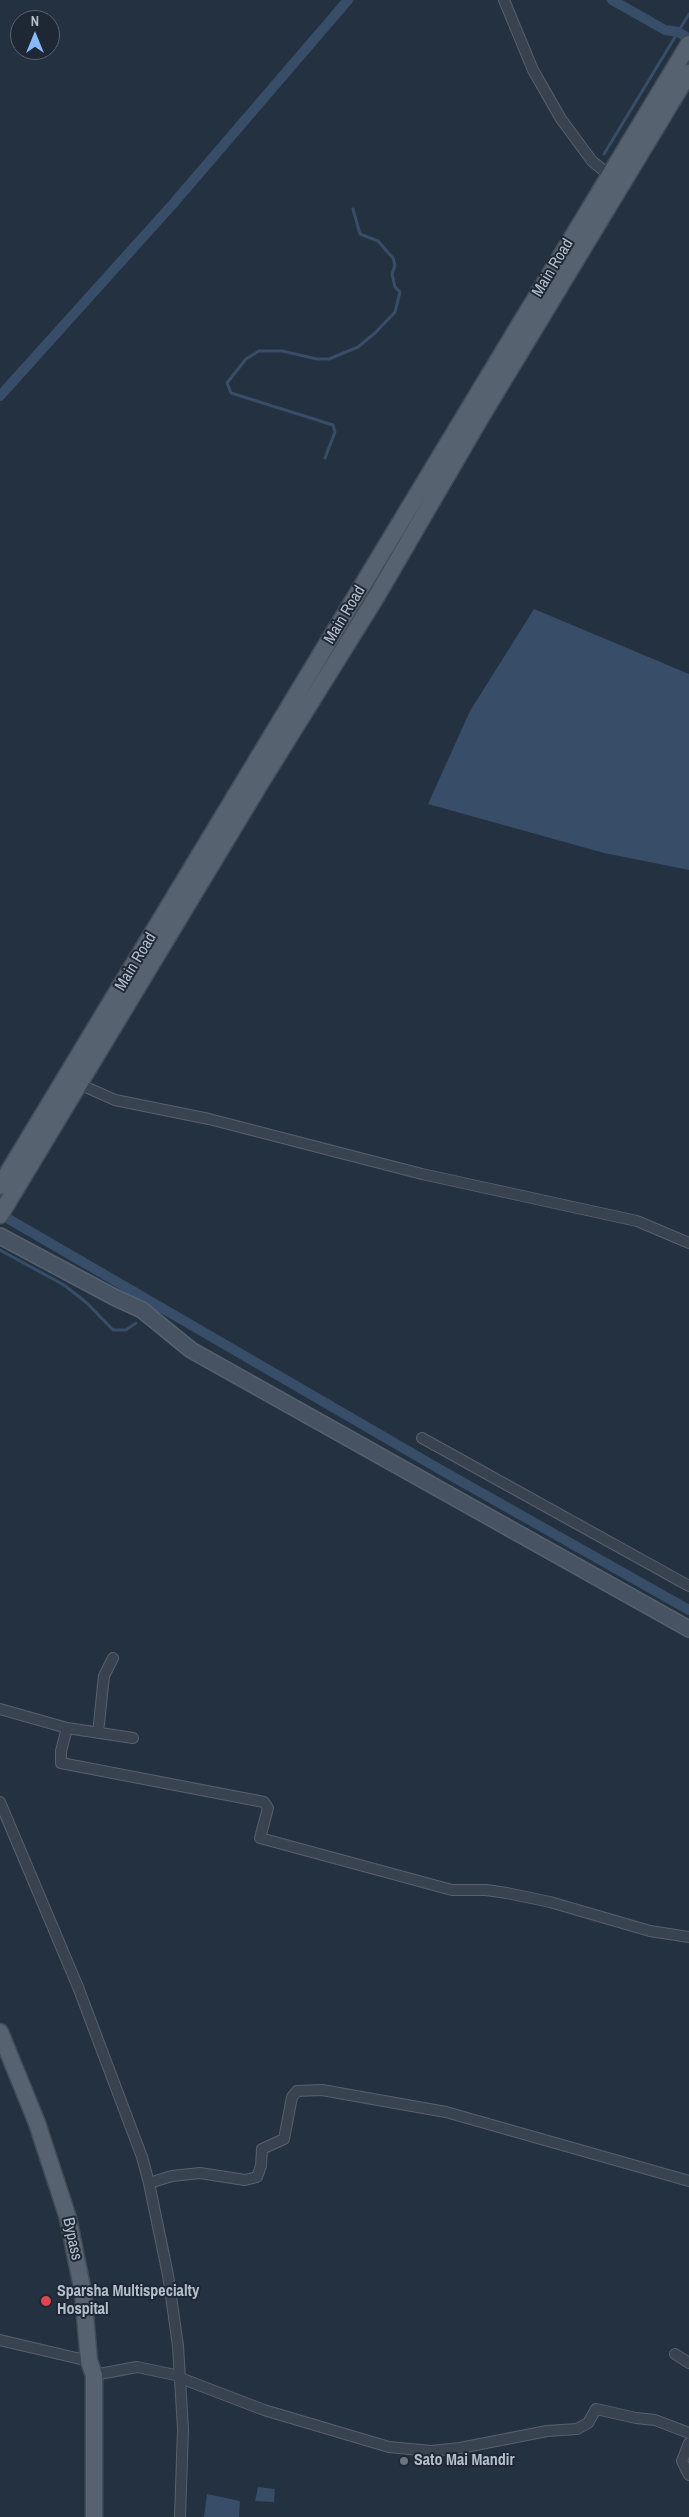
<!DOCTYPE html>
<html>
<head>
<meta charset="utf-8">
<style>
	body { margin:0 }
	#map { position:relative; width:689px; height:2517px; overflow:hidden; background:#243140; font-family:"Archivo Narrow",sans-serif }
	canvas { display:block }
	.north { position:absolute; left:10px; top:10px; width:50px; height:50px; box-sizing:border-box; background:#1e2835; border:1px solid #5a6471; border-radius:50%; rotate:0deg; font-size:14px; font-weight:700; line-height:20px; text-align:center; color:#b5becb }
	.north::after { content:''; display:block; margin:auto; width:18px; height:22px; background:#8ab9fa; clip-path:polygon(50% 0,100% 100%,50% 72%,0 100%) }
</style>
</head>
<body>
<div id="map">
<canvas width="689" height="2517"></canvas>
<div class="north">N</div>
</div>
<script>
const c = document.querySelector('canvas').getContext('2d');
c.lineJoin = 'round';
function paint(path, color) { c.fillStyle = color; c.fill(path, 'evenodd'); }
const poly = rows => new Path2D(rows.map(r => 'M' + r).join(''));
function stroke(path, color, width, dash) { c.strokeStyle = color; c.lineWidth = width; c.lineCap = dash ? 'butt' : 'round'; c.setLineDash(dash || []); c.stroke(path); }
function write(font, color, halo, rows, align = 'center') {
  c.font = font + ' "Archivo Narrow",sans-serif'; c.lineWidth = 4; c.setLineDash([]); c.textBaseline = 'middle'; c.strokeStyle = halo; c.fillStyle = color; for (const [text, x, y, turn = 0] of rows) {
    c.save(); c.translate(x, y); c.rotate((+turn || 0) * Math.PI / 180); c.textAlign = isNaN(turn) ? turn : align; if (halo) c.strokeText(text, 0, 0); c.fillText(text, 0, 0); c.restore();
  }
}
const water = poly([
	[534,609,689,674,689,870,604,853,428,804,470,711],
	[258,2487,275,2489,274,2502,255,2501],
	[207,2494,240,2501,239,2517,204,2517]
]);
const stream = poly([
	[604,154,689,14],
	[325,458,335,432,333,425,231,393,227,383,246,359,259,351,282,351,317,359,329,359,358,347,376,332,395,312,400,292,395,287,392,274,395,265,393,258,378,241,360,234,353,209],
	[0,1250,64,1285,87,1303,113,1330,126,1330,136,1323]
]);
const canal = poly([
	[612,0,665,30,678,32,688,38],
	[0,396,172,205,348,0],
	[0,1214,441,1470,689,1610]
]);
const street = poly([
	[504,0,533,70,561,119,592,161,613,178],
	[79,1084,115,1100,209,1119,422,1174,637,1221,689,1243],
	[422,1438,689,1586],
	[0,1709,67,1728,61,1751,61,1763,264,1802,268,1808,260,1838,452,1890,486,1890,507,1893,550,1902,650,1931,689,1937],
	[67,1728,133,1738],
	[98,1733,104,1676,113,1658],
	[0,1802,78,1987,142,2157,149,2183,168,2275,178,2346,183,2429,180,2517],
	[149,2183,172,2176,200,2173,245,2180,257,2177,261,2166,262,2149,284,2139,292,2097,297,2091,322,2090,446,2112,689,2181],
	[0,2340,89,2361],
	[675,2354,689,2363],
	[94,2375,137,2367,180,2376,183,2379,264,2410,389,2447,431,2451,460,2448,547,2431,577,2429,588,2423,596,2409,636,2418,655,2420,689,2433],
	[689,2443,682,2461,689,2475]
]);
const secondary = poly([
	[0,1236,114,1297,142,1310,191,1350,689,1629]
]);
const primary = poly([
	[0,1186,689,44],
	[0,1215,261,782,375,599,481,417,689,73],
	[0,2032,37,2123,68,2218,83,2292,89,2361,94,2375,94,2517]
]);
const markers = [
	[46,2301,6,"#e0444e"],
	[404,2461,5,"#6b7280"]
];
const streetNames = [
	["Main Road",553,268,-59],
	["Main Road",345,615,-59],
	["Main Road",136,962,-59],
	["Bypass",72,2239,78]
];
const poiNames = [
	["Sparsha Multispecialty",57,2292],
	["Hospital",57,2310],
	["Sato Mai Mandir",414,2461]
];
paint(water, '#384d68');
stroke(stream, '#384d68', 3);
stroke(canal, '#384d68', 10);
stroke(street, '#57616e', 12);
stroke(secondary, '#57616e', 18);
stroke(primary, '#424c59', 19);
stroke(street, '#394350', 10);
stroke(secondary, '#475263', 15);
stroke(primary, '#576270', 16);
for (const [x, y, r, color] of markers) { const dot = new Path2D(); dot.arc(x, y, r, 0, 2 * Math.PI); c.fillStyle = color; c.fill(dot); stroke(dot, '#1e2835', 2); }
write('16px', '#b5becb', '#1e2835', streetNames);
write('bold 16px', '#b5becb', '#1e2835', poiNames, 'left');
</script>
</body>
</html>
